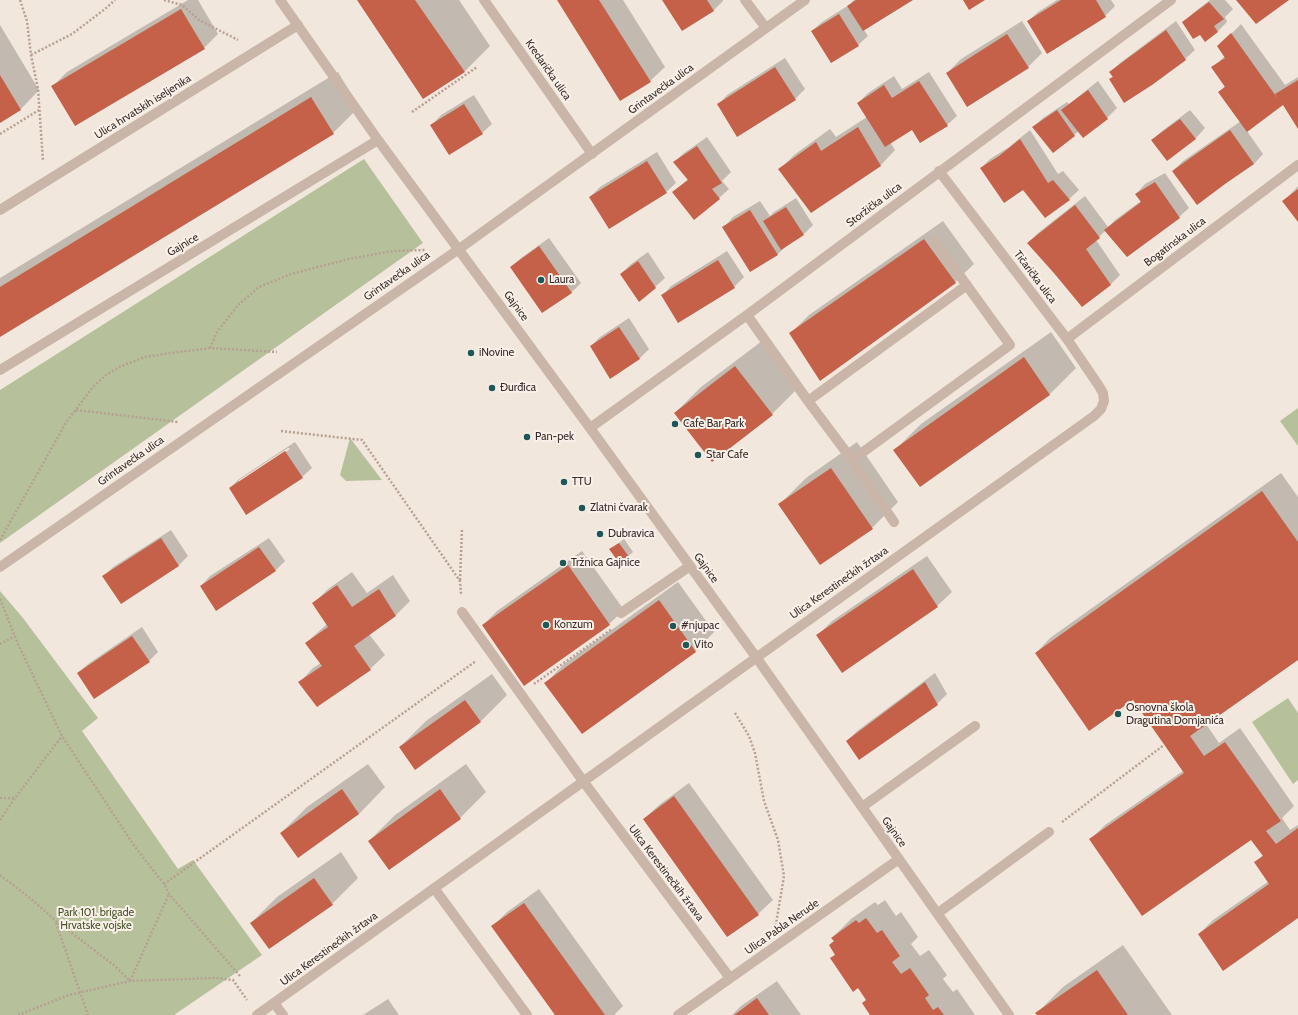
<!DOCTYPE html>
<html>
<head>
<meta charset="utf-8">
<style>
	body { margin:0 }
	canvas { display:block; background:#f2e7dc }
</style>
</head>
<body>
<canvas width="1298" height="1015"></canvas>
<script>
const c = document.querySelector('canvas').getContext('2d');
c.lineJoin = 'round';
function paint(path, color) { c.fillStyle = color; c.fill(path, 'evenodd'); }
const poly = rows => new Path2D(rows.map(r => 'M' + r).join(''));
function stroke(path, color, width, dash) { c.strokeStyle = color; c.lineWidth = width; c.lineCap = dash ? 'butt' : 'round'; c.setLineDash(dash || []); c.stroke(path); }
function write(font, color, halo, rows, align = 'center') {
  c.font = font + ' Cabin,sans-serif'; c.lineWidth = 4; c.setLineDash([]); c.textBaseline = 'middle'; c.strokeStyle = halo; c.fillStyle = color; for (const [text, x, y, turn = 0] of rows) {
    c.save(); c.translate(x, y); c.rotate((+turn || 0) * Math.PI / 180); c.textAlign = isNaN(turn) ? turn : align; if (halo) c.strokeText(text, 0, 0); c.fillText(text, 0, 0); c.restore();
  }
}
const green = poly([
	[364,159,423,243,0,543,0,390],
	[1298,408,1298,446,1280,421],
	[350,438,382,480,346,481,340,475],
	[0,591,23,618,98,718,82,731,178,869,193,860,262,955,174,1015,0,1015],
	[1288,698,1298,713,1298,780,1293,784,1252,722]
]);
const shadow = poly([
	[188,0,198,0,218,34,204,48,53,86,67,72],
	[358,0,459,0,490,46,464,72],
	[558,0,623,0,665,67,650,81],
	[664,0,723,0,723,1,714,10,682,30],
	[854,0,911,0,864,30,868,36,858,45,812,31,822,22,849,5],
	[1057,0,1111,0,1115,6,1105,16,1047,52,1028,21,1038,12],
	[1210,0,1225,0,1233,9,1225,17,1227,22,1218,31,1205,41,1200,34,1184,23,1193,13],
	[1022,21,1042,53,1028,67,947,73,961,59],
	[1176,21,1195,50,1185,59,1110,79,1113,76,1111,72,1120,63],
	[1241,24,1285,85,1298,77,1298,128,1283,104,1247,131,1263,154,1254,164,1224,183,1173,171,1183,161,1241,121,1219,92,1225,86,1213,67,1225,56,1228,37],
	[0,25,39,90,21,109,0,122],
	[785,58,805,89,795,99,718,105,727,95],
	[338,72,359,107,333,133,0,336,0,278],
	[929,72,957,116,947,125,913,129,890,142,895,150,881,165,811,211,780,169,794,155,830,129,836,137,867,117,858,103,868,93,894,76,902,89],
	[1098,81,1117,108,1107,118,1079,131,1053,152,1033,127,1043,118,1067,102,1069,104],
	[474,95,492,124,482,133,432,125,441,115],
	[1190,110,1205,128,1196,138,1167,160,1152,140,1162,131],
	[1030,130,1058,174,1063,171,1079,190,1069,199,1024,188,981,168,990,159,1009,147],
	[707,137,731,172,722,181,729,189,719,198,674,192,688,179,674,162,684,153],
	[657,152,676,183,666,192,590,197,600,187],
	[1165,173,1189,208,1179,217,1106,230,1096,240,1120,275,1111,284,1082,306,1028,243,1038,233,1085,196,1108,227,1115,220,1141,201,1136,194,1145,184],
	[1298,186,1298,221,1284,201],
	[796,198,813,225,804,234,787,245,778,254,751,271,724,227,733,217,760,201,770,216,774,212],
	[943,221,974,264,955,282,790,334,809,315],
	[549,238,581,283,571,293,511,267,521,258],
	[727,251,744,277,734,287,678,322,662,296,671,286],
	[648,252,665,278,655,287,621,274,631,264],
	[629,318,649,349,639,359,591,346,600,337],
	[1051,332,1076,368,1050,394,920,486,895,450,921,424],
	[762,341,798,388,772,414,675,413,701,387],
	[295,442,312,468,302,477,230,488,239,479],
	[288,448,290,449,239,482,239,480],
	[857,442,898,502,872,528,780,504,806,478],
	[1281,473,1298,497,1298,659,1206,724,1219,743,1240,728,1294,806,1282,818,1290,830,1298,825,1298,917,1199,934,1213,920,1269,881,1255,863,1263,855,1252,838,1090,840,1105,825,1183,771,1133,699,1036,653,1050,638],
	[171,530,188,556,178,566,104,576,113,567],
	[269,538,285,561,275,571,201,586,210,576],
	[624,539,633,552,620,563,611,549],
	[582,551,624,610,609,624,483,625,497,611],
	[927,556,952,592,937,606,818,635,832,621],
	[352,572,367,593,393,575,410,601,396,615,369,634,385,655,370,669,299,683,313,668,321,663,306,643,327,624,314,603,328,589],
	[678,582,714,632,696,651,582,733,546,683,564,664],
	[142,627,158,652,149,661,78,673,88,664],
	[935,673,947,694,937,704,847,741,857,731],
	[492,674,507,695,481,721,415,768,400,747,426,721],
	[368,764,385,787,359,814,298,857,281,833,307,807],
	[466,764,486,792,460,818,369,841,395,815],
	[689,783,773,900,758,914,644,819,659,805],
	[341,852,358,878,332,904,251,923,277,897],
	[539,889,623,1006,614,1015,557,1015,493,926,507,912],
	[885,900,896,916,901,912,918,937,911,944,920,956,929,950,947,975,943,979,953,992,957,989,975,1015,872,1015,867,999,858,987,831,958,836,954,835,941,832,938,851,919,875,902,878,905],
	[1123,945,1172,1015,1038,1015,1037,1013,1063,987],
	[777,981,801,1015,732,1015,741,1006],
	[388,999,399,1015,363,1015]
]);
const building = poly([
	[357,0,415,0,465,72,423,99],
	[557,0,599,0,651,82,620,101],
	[662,0,707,0,714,11,682,31],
	[856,0,913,0,863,31,847,6],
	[963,0,985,0,969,10],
	[1061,0,1096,0,1106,17,1047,54,1027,21],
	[1236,0,1289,0,1256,24],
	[1209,2,1224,19,1214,26,1218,32,1205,42,1200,35,1193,39,1182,22],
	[181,9,205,49,75,126,51,86],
	[839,14,859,46,831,63,811,31],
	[1166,30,1186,60,1152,85,1124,103,1109,79,1113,77,1109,72],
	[1231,33,1278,99,1275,94,1298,80,1298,129,1283,105,1247,132,1218,92,1225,87,1211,67,1225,58,1217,46],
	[1007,34,1029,68,967,107,946,73],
	[775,67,796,100,737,137,717,104],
	[0,75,21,110,0,123],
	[919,81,948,126,920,143,912,130,885,147,857,103,884,85,892,98],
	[1088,90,1108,119,1083,138,1061,110],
	[311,97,334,134,0,337,0,287],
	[464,104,483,134,449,155,430,125],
	[1057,110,1075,136,1053,153,1032,127],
	[1180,119,1196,139,1167,161,1151,140],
	[858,127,881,166,811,213,778,169,816,142,821,151],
	[1230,130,1254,164,1225,184,1197,205,1172,171],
	[1020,139,1048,183,1053,180,1070,200,1045,218,1023,190,1004,203,980,168,999,156],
	[697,146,722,183,712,189,720,199,694,220,672,192,688,180,673,162],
	[647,161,667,193,609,229,589,197],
	[1155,182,1180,218,1127,257,1104,230,1141,202,1135,194],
	[1298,189,1298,222,1282,201],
	[1075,205,1100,238,1086,249,1111,285,1082,307,1054,273,1027,243],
	[786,207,804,235,781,250,763,221],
	[750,210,778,255,750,272,722,227],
	[924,239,956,283,820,381,789,333],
	[539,246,572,293,542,313,510,267],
	[718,260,735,288,678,323,661,295],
	[638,261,656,288,639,302,620,274],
	[619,327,640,359,610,379,590,346],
	[1024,357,1050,395,920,487,893,450],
	[735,366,773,415,712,462,674,413],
	[285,451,303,478,246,515,229,488],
	[831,468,873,529,820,565,778,504],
	[1262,491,1298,542,1298,660,1190,736,1204,756,1225,742,1281,821,1266,831,1276,844,1298,828,1298,918,1223,971,1198,934,1269,884,1254,862,1263,856,1251,840,1142,916,1089,839,1184,773,1133,700,1089,731,1035,653],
	[161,538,179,566,121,604,102,576],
	[619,543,629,557,620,564,609,549],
	[259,547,276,571,216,611,200,586],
	[568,565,610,625,524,686,482,625],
	[913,569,938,607,842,673,816,635],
	[337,585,352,607,379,589,396,616,354,646,371,670,317,707,298,682,322,666,305,643,328,627,312,603],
	[659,600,696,652,582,734,544,683],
	[132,636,150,662,94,699,77,673],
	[925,682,938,705,859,760,846,741],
	[465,700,481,722,415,770,399,747],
	[342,789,359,814,298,858,280,833],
	[440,789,461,819,389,870,368,841],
	[674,796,759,915,727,937,643,819],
	[314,878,333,905,269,949,250,923],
	[524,903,605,1015,555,1015,491,926],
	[866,918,877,933,882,930,900,956,892,962,901,974,910,968,929,995,925,998,933,1010,938,1007,944,1015,870,1015,862,1003,866,1000,858,988,853,992,830,958,835,955,829,945,834,941,831,938,856,920,859,923],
	[1097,970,1128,1015,1037,1015,1035,1013],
	[757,998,769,1015,734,1015]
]);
const path = poly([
	[20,0,27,21,31,55,38,89,43,161],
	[164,0,182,5,199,20,238,40],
	[31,55,72,34,105,9,115,0],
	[412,112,477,67],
	[0,134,39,110],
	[210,348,217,332,238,305,259,287,291,274,349,259,393,251,425,250],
	[76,410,178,422],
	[281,431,362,440,460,581,461,594],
	[0,540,67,421,93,387,106,375,119,367,145,357,178,352,210,348,277,352],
	[460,580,462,529],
	[0,599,18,644,62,736,135,847,164,884,169,894,240,976],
	[0,644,15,636],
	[534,684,612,629],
	[735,713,749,736,755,753,764,801,778,840,784,876,776,924],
	[0,798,15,798],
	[0,820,15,798,62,736],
	[1062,822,1164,745],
	[0,875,31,899,56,921,115,966,130,981,169,894],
	[164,884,476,661],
	[56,923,88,1015],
	[18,1015,69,995,130,981,216,978,233,980,247,1000]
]);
const minor = poly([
	[280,0,378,140,590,428,756,657,1009,1015],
	[484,0,592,154],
	[745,0,766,28],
	[0,210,298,25],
	[747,315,808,401,852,460,894,522],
	[1067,339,1298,165],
	[0,370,378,140],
	[808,401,967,285],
	[590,428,747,315,1171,0],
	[852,460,1010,345,934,240],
	[0,567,459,249,805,0],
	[462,612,583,781,730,978],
	[621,613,690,566],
	[862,807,975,726],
	[434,888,527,1015],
	[938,913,1049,832],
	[274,1003,283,1015],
	[257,1015,1094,416,1101,409,1104,401,1103,393,1099,386,1067,339,939,171],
	[678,1015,899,859]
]);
const markers = [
	[541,280,4,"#1e5758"],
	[471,353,4,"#1e5758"],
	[492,388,4,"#1e5758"],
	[675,424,4,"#1e5758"],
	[527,437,4,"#1e5758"],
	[698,455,4,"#1e5758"],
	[564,482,4,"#1e5758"],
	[582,508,4,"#1e5758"],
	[600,534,4,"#1e5758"],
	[563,563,4,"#1e5758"],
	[546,625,4,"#1e5758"],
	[673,626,4,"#1e5758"],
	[686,645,4,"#1e5758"],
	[1118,714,4,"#1e5758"]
];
const streetNames = [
	["Kredarička ulica",548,70,55],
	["Grintavečka ulica",661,89,-36],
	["Ulica hrvatskih iseljenika",143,107,-32],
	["Storžička ulica",874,205,-37],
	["Bogatinska ulica",1175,242,-37],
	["Gajnice",183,245,-31],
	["Grintavečka ulica",397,276,-35],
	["Tičarička ulica",1035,277,53],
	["Gajnice",516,306,54],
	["Grintavečka ulica",131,461,-35],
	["Gajnice",706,568,54],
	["Ulica Kerestinečkih žrtava",839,583,-35],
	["Gajnice",894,832,55],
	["Ulica Kerestinečkih žrtava",666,873,53],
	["Ulica Pabla Nerude",782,927,-35],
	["Ulica Kerestinečkih žrtava",329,949,-36]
];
const poiNames = [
	["Laura",549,280],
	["iNovine",479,353],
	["Đurđica",500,388],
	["Cafe Bar Park",683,424],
	["Pan-pek",535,437],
	["Star Cafe",706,455],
	["TTU",572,482],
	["Zlatni čvarak",590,508],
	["Dubravica",608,534],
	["Tržnica Gajnice",571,563],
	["Konzum",554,625],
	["#njupac",681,626],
	["Vito",694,645],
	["Osnovna škola",1126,708],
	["Dragutina Domjanića",1126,721]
];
const parkNames = [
	["Park 101. brigade",96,913],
	["Hrvatske vojske",96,926]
];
paint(green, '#b6c19c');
paint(shadow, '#0003');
paint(building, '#c46148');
stroke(path, '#b6a092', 2.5, [2, 2]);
stroke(minor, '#cab6a8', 10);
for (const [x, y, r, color] of markers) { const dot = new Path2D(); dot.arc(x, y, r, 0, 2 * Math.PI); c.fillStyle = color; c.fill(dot); stroke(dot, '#f9f1e9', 1.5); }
write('11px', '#372c28', '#f9f1e9', streetNames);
write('11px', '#372c28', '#f9f1e9', poiNames, 'left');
write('11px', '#48552c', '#f9f1e9', parkNames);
</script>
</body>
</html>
